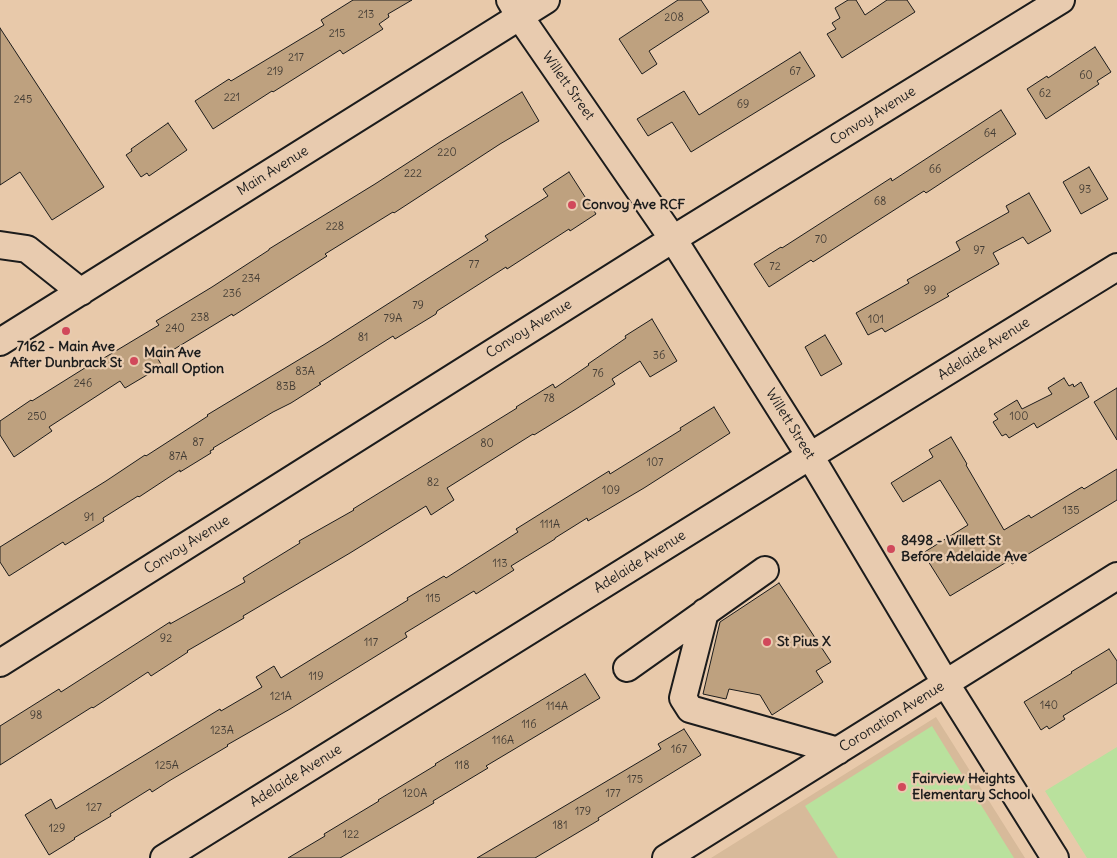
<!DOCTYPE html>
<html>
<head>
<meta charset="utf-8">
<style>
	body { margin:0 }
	canvas { display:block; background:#e8c9aa }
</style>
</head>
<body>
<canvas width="1117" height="858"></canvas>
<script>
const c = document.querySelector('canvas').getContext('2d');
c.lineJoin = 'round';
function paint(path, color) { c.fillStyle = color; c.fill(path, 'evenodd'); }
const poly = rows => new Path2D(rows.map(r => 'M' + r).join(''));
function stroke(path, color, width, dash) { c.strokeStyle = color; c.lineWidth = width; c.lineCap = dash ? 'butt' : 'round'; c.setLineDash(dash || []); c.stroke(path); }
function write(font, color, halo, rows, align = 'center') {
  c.font = font + ' Delius,sans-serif'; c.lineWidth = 4.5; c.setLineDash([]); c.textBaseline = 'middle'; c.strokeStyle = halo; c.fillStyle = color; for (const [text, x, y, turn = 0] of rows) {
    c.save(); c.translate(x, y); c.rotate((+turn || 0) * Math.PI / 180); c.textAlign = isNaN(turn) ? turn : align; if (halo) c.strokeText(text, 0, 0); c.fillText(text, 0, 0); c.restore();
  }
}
const built = poly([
	[936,717,1025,858,711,858]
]);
const green = poly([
	[932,726,1014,858,838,858,805,806],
	[1117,747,1117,858,1087,858,1045,791]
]);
const building = poly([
	[353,0,412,0,388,14,389,17,379,24,383,29,343,54,340,50,273,92,272,91,213,129,195,101,229,79,231,81,324,25,321,20,353,0],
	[678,0,701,0,709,12,649,51,657,64,642,74,619,39,678,0],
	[848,0,856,0,865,15,887,0,907,0,915,12,842,58,827,34,836,29,832,23,840,18,835,8,848,0],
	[0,28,104,187,52,220,20,172,0,185,0,28],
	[1095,47,1111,72,1097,81,1099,84,1046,119,1027,89,1047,76,1048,78,1095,47],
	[800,52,815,76,691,152,672,122,648,136,637,119,684,91,699,115,800,52],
	[522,92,539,121,500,144,394,213,393,212,325,254,327,256,233,316,232,314,158,359,162,366,125,388,120,381,49,427,52,431,14,457,0,435,0,421,31,400,32,401,88,366,89,367,159,325,156,321,212,287,269,250,269,249,375,184,440,142,522,92],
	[1001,110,1016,134,926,193,924,191,813,262,811,260,769,287,754,264,781,247,782,248,891,178,892,181,1001,110],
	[168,123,187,150,149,176,147,173,141,177,126,155,132,151,131,149,168,123],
	[1089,167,1108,199,1081,214,1063,182,1089,167],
	[569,172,596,214,570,231,569,229,507,269,506,267,437,311,436,314,395,339,393,336,319,383,321,384,291,403,273,412,213,448,214,449,210,451,211,453,198,461,180,472,180,470,139,497,138,496,103,518,104,521,65,545,63,542,9,576,0,562,0,547,106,481,145,455,146,456,208,416,207,415,325,344,488,240,485,236,548,196,543,189,569,172],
	[1029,193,1051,231,1028,244,1023,237,993,253,999,264,947,294,949,296,894,327,885,332,882,328,868,335,856,313,909,283,907,280,960,250,956,242,1009,212,1006,206,1029,193],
	[652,319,677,361,650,377,640,361,612,379,615,384,576,409,534,435,533,434,447,488,454,500,431,515,426,506,350,553,243,616,244,618,187,651,188,652,151,676,148,672,93,708,92,707,0,765,0,726,59,689,61,692,170,622,170,624,245,582,243,578,300,543,299,541,354,510,353,509,517,408,516,407,553,384,555,388,589,365,588,364,626,338,625,336,652,319],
	[825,335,842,364,821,376,805,347,825,335],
	[1064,378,1069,386,1073,384,1074,387,1081,382,1089,397,1037,428,1034,423,1009,438,1006,434,1002,436,993,422,998,419,994,414,1017,400,1022,409,1052,394,1048,388,1064,378],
	[1117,388,1117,440,1094,402,1117,388],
	[714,407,730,433,644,488,588,521,587,518,555,538,555,539,511,566,514,570,476,594,474,591,405,633,407,637,290,709,227,745,228,746,169,781,152,792,150,789,110,814,111,816,74,838,75,839,49,855,25,815,51,799,56,809,220,709,221,711,262,687,256,677,274,666,281,678,408,600,407,598,444,576,446,578,518,532,516,529,609,471,610,474,681,430,680,428,714,407],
	[951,437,967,464,966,465,1004,530,1029,515,1031,518,1082,487,1084,489,1117,469,1117,500,1012,564,1010,560,950,596,923,553,968,525,940,480,903,502,891,483,933,457,929,450,951,437],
	[779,583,831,662,816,671,823,682,772,715,760,695,729,689,726,699,703,694,720,622,779,583],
	[1109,649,1117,661,1117,683,1063,716,1065,719,1049,729,1047,726,1041,730,1024,702,1072,673,1071,672,1109,649],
	[585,674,600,698,486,766,488,768,433,801,434,803,340,858,288,858,325,836,324,834,379,801,378,800,436,765,435,764,585,674],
	[684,729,701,755,598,818,599,820,535,858,477,858,661,749,658,744,684,729]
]);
const minor = poly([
	[510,0,520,17,673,239,810,456,946,684,1055,858],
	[0,245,27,249,81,292],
	[0,342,546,0],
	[705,612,683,698,690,709,838,751],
	[0,663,673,239,1061,0],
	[627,668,765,570],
	[164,858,810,456,1117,267],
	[666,858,1117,576]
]);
const markers = [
	[572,205,5,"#d1495b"],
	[66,331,5,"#d1495b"],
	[134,361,5,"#d1495b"],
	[891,549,5,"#d1495b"],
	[767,642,5,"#d1495b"],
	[902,787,5,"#d1495b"]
];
const numberNames = [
	["213",366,15],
	["208",674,18],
	["215",337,34],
	["217",296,58],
	["219",275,72],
	["67",795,72],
	["60",1086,76],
	["62",1045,94],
	["221",232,98],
	["245",23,100],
	["69",743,105],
	["64",990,134],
	["220",447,153],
	["66",935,170],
	["222",413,174],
	["93",1085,190],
	["68",880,202],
	["228",335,227],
	["70",821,240],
	["97",979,251],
	["77",474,265],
	["72",775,267],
	["234",251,279],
	["99",930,291],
	["236",232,294],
	["79",418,306],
	["238",200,318],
	["79A",393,319],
	["101",876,320],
	["240",175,329],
	["81",363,338],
	["36",659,356],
	["83A",305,372],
	["76",598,374],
	["246",83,384],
	["83B",286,387],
	["78",549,399],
	["250",37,417],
	["100",1019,417],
	["87",198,443],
	["80",487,444],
	["87A",178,457],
	["107",655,463],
	["82",433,483],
	["109",611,491],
	["135",1071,511],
	["91",89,518],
	["111A",550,525],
	["113",500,564],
	["115",433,599],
	["92",166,639],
	["117",371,643],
	["119",316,677],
	["121A",281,697],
	["140",1049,706],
	["114A",557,707],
	["98",36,716],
	["116",529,725],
	["123A",222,731],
	["116A",503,741],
	["167",679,750],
	["125A",167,766],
	["118",462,766],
	["175",635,780],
	["120A",415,794],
	["177",613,794],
	["127",94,808],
	["179",583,812],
	["181",560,826],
	["129",57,829],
	["122",351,835]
];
const streetNames = [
	["Willett Street",568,86,55],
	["Convoy Avenue",873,116,-32],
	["Main Avenue",273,171,-32],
	["Convoy Avenue",529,329,-32],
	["Adelaide Avenue",984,349,-32],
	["Willett Street",790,424,58],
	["Convoy Avenue",187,545,-32],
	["Adelaide Avenue",640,562,-32],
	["Coronation Avenue",892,717,-32],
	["Adelaide Avenue",296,776,-32]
];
const poiNames = [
	["Convoy Ave RCF",582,205],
	["7162 - Main Ave",66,347,"center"],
	["After Dunbrack St",66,363,"center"],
	["Main Ave",144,353],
	["Small Option",144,369],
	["8498 - Willett St",901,541],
	["Before Adelaide Ave",901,557],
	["St Pius X",777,642],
	["Fairview Heights",912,779],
	["Elementary School",912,795]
];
paint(built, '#d7ba9a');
paint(green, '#b9e19d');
paint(building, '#bea17f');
stroke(building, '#1c1c1c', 1);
stroke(minor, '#1c1c1c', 30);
stroke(minor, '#e8cbaf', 26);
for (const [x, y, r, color] of markers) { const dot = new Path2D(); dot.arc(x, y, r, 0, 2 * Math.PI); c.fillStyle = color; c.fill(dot); stroke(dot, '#e8cbaf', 2); }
write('11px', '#443d35', null, numberNames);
write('14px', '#1c1c1c', '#e8cbaf', streetNames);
write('bold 14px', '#1c1c1c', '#e8cbaf', poiNames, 'left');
</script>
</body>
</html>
